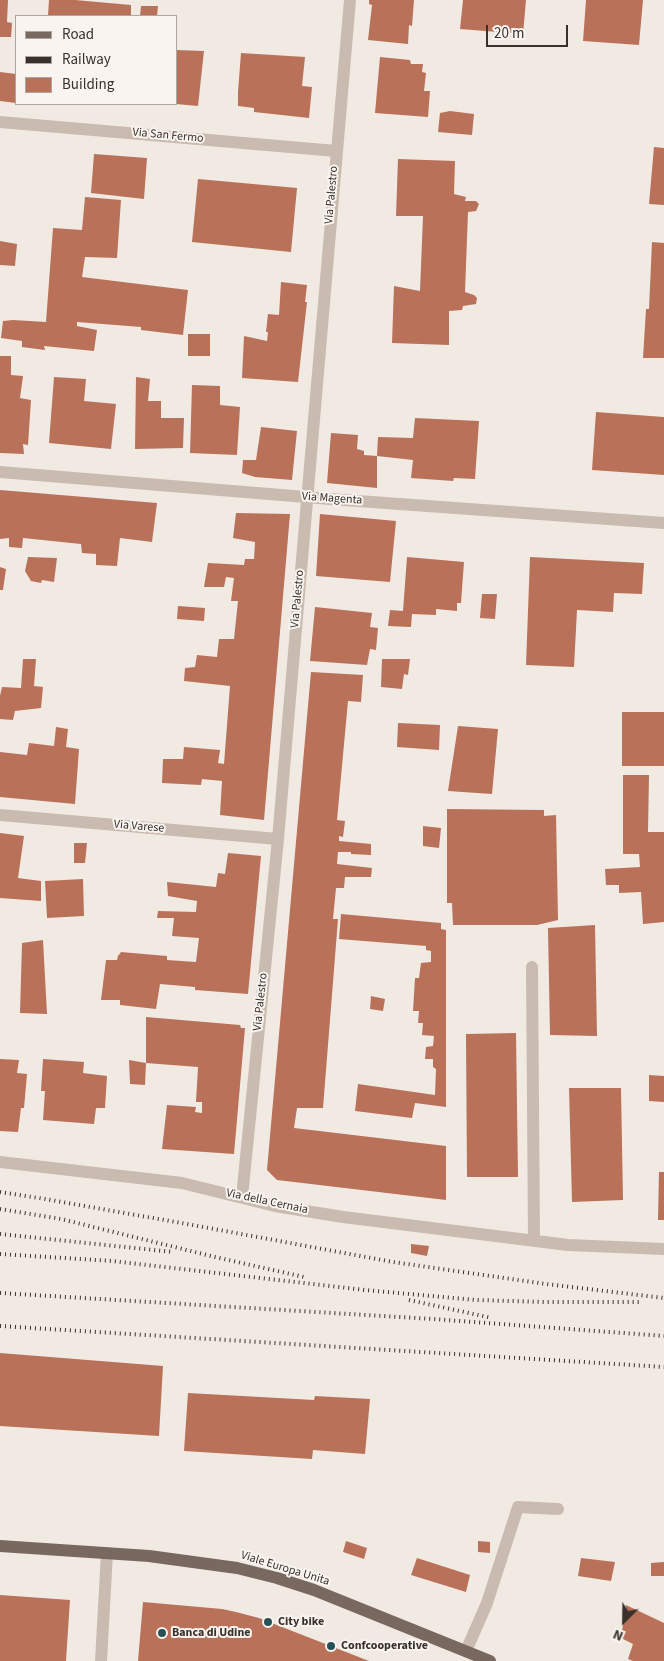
<!DOCTYPE html>
<html>
<head>
<meta charset="utf-8">
<style>
	body { margin:0 }
	#map { position:relative; width:664px; height:1661px; overflow:hidden; background:#f1eae3; font-family:"Source Sans 3",sans-serif }
	canvas { display:block }
	.legend { position:absolute; left:15px; top:15px; width:162px; height:90px; box-sizing:border-box; background:#f9f4ef; border:1px solid #aca6a1; margin:0; padding:6px 9px; list-style:none; font-size:15px; color:#39302c }
	.legend li { display:flex; align-items:center; gap:10px; height:25px }
	.legend b { width:25px; border:1px solid #aca6a1 }
	.north { position:absolute; left:599px; top:1596px; width:50px; height:50px; -webkit-text-stroke:4px #f9f4ef; paint-order:stroke; rotate:203deg; font-size:14px; font-weight:700; line-height:20px; text-align:center; color:#39302c }
	.north::after { content:''; display:block; margin:auto; width:18px; height:22px; background:#39302c; clip-path:polygon(50% 0,100% 100%,50% 72%,0 100%) }
	.scale { position:absolute; left:486px; top:25px; width:82px; height:22px; box-sizing:border-box; border:2px solid #39302c; border-top:0; padding-left:6px; font-size:15px; line-height:18px; white-space:nowrap; color:#39302c; -webkit-text-stroke:4px #f9f4ef; paint-order:stroke }
</style>
</head>
<body>
<div id="map">
<canvas width="664" height="1661"></canvas>
<ul class="legend">
<li><b style="height:6px;background:#79685f"></b>Road</li>
<li><b style="height:6px;background:#39302c"></b>Railway</li>
<li><b style="height:14px;background:#b97159"></b>Building</li>
</ul>
<div class="north">N</div>
<div class="scale">20 m</div>
</div>
<script>
const c = document.querySelector('canvas').getContext('2d');
c.lineJoin = 'round';
function paint(path, color) { c.fillStyle = color; c.fill(path, 'evenodd'); }
const poly = rows => new Path2D(rows.map(r => 'M' + r).join(''));
function stroke(path, color, width, dash) { c.strokeStyle = color; c.lineWidth = width; c.lineCap = dash ? 'butt' : 'round'; c.setLineDash(dash || []); c.stroke(path); }
function write(font, color, halo, rows, align = 'center') {
  c.font = font + ' "Source Sans 3",sans-serif'; c.lineWidth = 4; c.setLineDash([]); c.textBaseline = 'middle'; c.strokeStyle = halo; c.fillStyle = color; for (const [text, x, y, turn = 0] of rows) {
    c.save(); c.translate(x, y); c.rotate((+turn || 0) * Math.PI / 180); c.textAlign = isNaN(turn) ? turn : align; if (halo) c.strokeText(text, 0, 0); c.fillText(text, 0, 0); c.restore();
  }
}
const building = poly([
	[0,0,8,0,7,22,12,23,11,37,0,37],
	[49,0,75,0,131,5,131,16,48,16],
	[369,0,414,0,412,26,409,25,408,44,368,40,372,5,369,4],
	[463,0,526,0,523,34,460,29],
	[586,0,643,0,639,45,583,41],
	[141,6,158,6,157,16,140,16],
	[176,50,204,51,198,106,176,104],
	[241,53,305,57,302,86,312,87,309,118,254,112,254,108,238,106,238,92],
	[380,57,410,60,411,64,423,64,422,72,426,73,424,91,430,91,428,117,375,113],
	[0,72,16,74,16,103,0,101],
	[450,111,474,114,472,135,438,132,440,113],
	[654,147,664,148,664,205,649,204],
	[94,154,147,158,144,199,91,193],
	[398,159,455,161,454,194,466,197,465,201,476,201,479,204,476,211,468,212,465,292,474,295,477,298,476,304,463,306,462,310,449,311,449,345,392,343,394,286,420,291,423,216,396,216],
	[198,179,297,188,291,252,192,242],
	[85,197,121,200,117,258,85,257,82,277,188,290,183,335,141,330,141,327,77,322,77,326,97,330,94,351,44,346,45,350,22,347,22,341,1,338,3,321,13,320,46,322,53,228,82,230],
	[0,241,17,244,15,266,0,265],
	[652,242,664,243,664,358,643,358,646,309,649,309],
	[281,282,307,285,305,302,307,302,298,382,242,378,244,336,267,341,268,332,266,332,268,314,279,315],
	[188,334,210,334,210,356,188,356],
	[0,356,11,356,11,375,23,376,20,398,31,400,28,445,23,444,24,454,0,453],
	[54,377,86,379,84,401,116,404,111,449,49,443],
	[136,377,150,379,148,401,161,401,161,418,184,418,183,448,135,449],
	[192,385,220,386,220,405,240,407,237,455,190,453],
	[596,412,664,417,664,475,592,470],
	[415,418,479,421,475,479,454,478,453,481,411,478,413,460,377,456,377,488,327,483,331,433,358,435,357,449,364,451,364,455,377,456,378,437,413,438],
	[261,427,297,431,292,480,255,477,242,473,243,460,256,460],
	[0,490,157,503,152,542,120,538,117,566,96,565,96,554,82,553,81,544,23,538,22,548,9,547,9,538,0,539],
	[236,513,290,514,264,820,220,815,222,781,202,779,201,785,162,783,163,759,183,759,184,747,220,750,218,763,224,764,230,686,184,681,185,668,195,667,197,655,217,657,219,639,234,639,238,601,231,601,234,578,226,577,224,587,204,587,208,563,244,565,245,559,254,559,255,542,233,538],
	[320,514,396,521,390,582,316,576],
	[28,557,57,558,54,582,42,580,41,583,31,581,25,571],
	[407,557,464,562,461,603,457,603,457,611,436,609,436,615,412,614,411,627,388,626,390,610,403,611],
	[530,557,644,563,642,594,614,593,613,612,577,610,574,667,526,665],
	[0,567,6,569,3,590,0,590],
	[482,594,497,594,495,619,480,618],
	[178,606,205,608,204,621,177,619],
	[315,607,372,613,370,627,378,628,376,650,370,649,367,665,310,661],
	[23,659,36,659,34,686,43,687,41,708,15,711,13,720,0,719,0,696,2,687,21,688],
	[382,659,410,659,408,675,404,674,402,689,381,687],
	[311,672,363,675,361,702,348,701,337,820,345,821,343,837,339,836,339,841,371,844,371,855,351,854,351,852,338,852,337,864,372,868,371,877,345,877,344,888,336,888,333,919,338,919,323,1108,297,1108,294,1128,446,1146,446,1200,277,1180,267,1170],
	[622,712,664,712,664,766,622,766],
	[398,723,440,725,439,750,397,747],
	[458,726,498,729,492,794,448,791],
	[56,727,68,729,66,747,79,749,75,804,0,797,0,752,27,755,29,743,54,746],
	[623,775,649,775,648,832,664,832,664,922,643,924,641,892,619,893,619,885,606,885,605,869,640,867,639,854,623,854],
	[447,809,544,810,544,816,556,815,558,920,537,925,453,925,452,903,447,903],
	[423,826,441,828,439,848,423,846],
	[0,833,24,836,18,878,41,881,41,901,0,898],
	[74,843,87,843,85,863,74,863],
	[228,853,261,856,248,994,195,990,195,987,160,984,156,1009,120,1005,120,1000,101,1000,106,960,117,960,118,956,121,952,167,956,167,960,196,962,199,938,172,936,174,918,157,918,158,911,196,912,197,901,168,896,167,882,216,887,218,873,225,874],
	[83,879,84,916,47,918,45,881],
	[341,914,441,923,441,929,446,930,446,1107,415,1103,412,1118,355,1111,358,1084,435,1095,436,1069,433,1067,433,1059,425,1059,426,1047,433,1046,434,1036,422,1035,423,1023,418,1023,419,1011,413,1011,415,978,419,978,421,963,431,962,431,951,426,950,426,946,339,939],
	[595,925,597,1036,550,1035,548,928],
	[43,940,47,1014,20,1013,22,943],
	[371,996,385,999,383,1011,370,1009],
	[146,1017,240,1025,241,1028,245,1028,234,1154,162,1149,167,1105,196,1107,195,1112,202,1113,202,1102,196,1102,198,1067,146,1063],
	[516,1033,518,1177,467,1177,466,1034],
	[0,1059,19,1060,17,1073,27,1074,24,1108,21,1108,18,1132,0,1131],
	[43,1059,84,1062,83,1073,107,1076,105,1108,96,1108,94,1124,43,1120,45,1091,41,1091],
	[129,1060,146,1063,145,1085,130,1084],
	[649,1075,664,1076,664,1102,649,1101],
	[569,1088,621,1088,623,1200,572,1202],
	[659,1172,664,1172,664,1220,658,1220],
	[411,1244,429,1246,427,1256,411,1253],
	[0,1353,163,1366,159,1436,0,1426],
	[188,1393,314,1400,315,1396,370,1399,365,1454,313,1450,312,1459,184,1451],
	[346,1541,367,1548,364,1559,343,1552],
	[478,1541,490,1542,490,1553,478,1552],
	[417,1558,470,1575,466,1592,411,1575],
	[581,1558,615,1562,611,1581,578,1576],
	[664,1562,664,1576,651,1576,651,1563],
	[0,1595,70,1600,66,1661,0,1661],
	[143,1602,222,1609,236,1612,259,1618,369,1661,138,1661],
	[626,1605,664,1623,664,1661,633,1661,628,1659,633,1644,621,1638]
]);
const service = poly([
	[532,967,534,1240],
	[466,1651,487,1603,518,1507,558,1509]
]);
const minor = poly([
	[0,122,336,151],
	[0,472,330,499,664,523],
	[0,815,278,839],
	[0,1162,182,1183,275,1206,343,1217,568,1245,664,1249],
	[242,1197,278,839,350,0],
	[101,1661,107,1553]
]);
const primary = poly([
	[0,1546,149,1556,237,1568,277,1578,314,1590,490,1661]
]);
const rail = poly([
	[0,1192,45,1199,187,1224,393,1262,546,1284,664,1298],
	[0,1209,61,1219,215,1257,304,1277],
	[0,1234,173,1252],
	[0,1254,112,1261,365,1290,476,1300,545,1302,639,1302],
	[0,1293,433,1319,664,1336],
	[409,1300,492,1318],
	[0,1326,664,1367]
]);
const markers = [
	[268,1622,5,"#265256"],
	[162,1633,5,"#265256"],
	[331,1646,5,"#265256"]
];
const streetNames = [
	["Via San Fermo",168,136,5],
	["Via Palestro",332,195,-85],
	["Via Magenta",332,499,4],
	["Via Palestro",298,599,-85],
	["Via Varese",139,827,5],
	["Via Palestro",261,1002,-84],
	["Via della Cernaia",267,1202,12],
	["Viale Europa Unita",285,1569,17]
];
const poiNames = [
	["City bike",278,1622],
	["Banca di Udine",172,1633],
	["Confcooperative",341,1646]
];
paint(building, '#b97159');
stroke(service, '#c9bbaf', 12);
stroke(minor, '#c9bbaf', 12);
stroke(primary, '#79685f', 12);
stroke(rail, '#39302c', 4, [1, 4]);
for (const [x, y, r, color] of markers) { const dot = new Path2D(); dot.arc(x, y, r, 0, 2 * Math.PI); c.fillStyle = color; c.fill(dot); stroke(dot, '#f9f4ef', 2); }
write('12px', '#39302c', '#f9f4ef', streetNames);
write('bold 12px', '#39302c', '#f9f4ef', poiNames, 'left');
</script>
</body>
</html>
